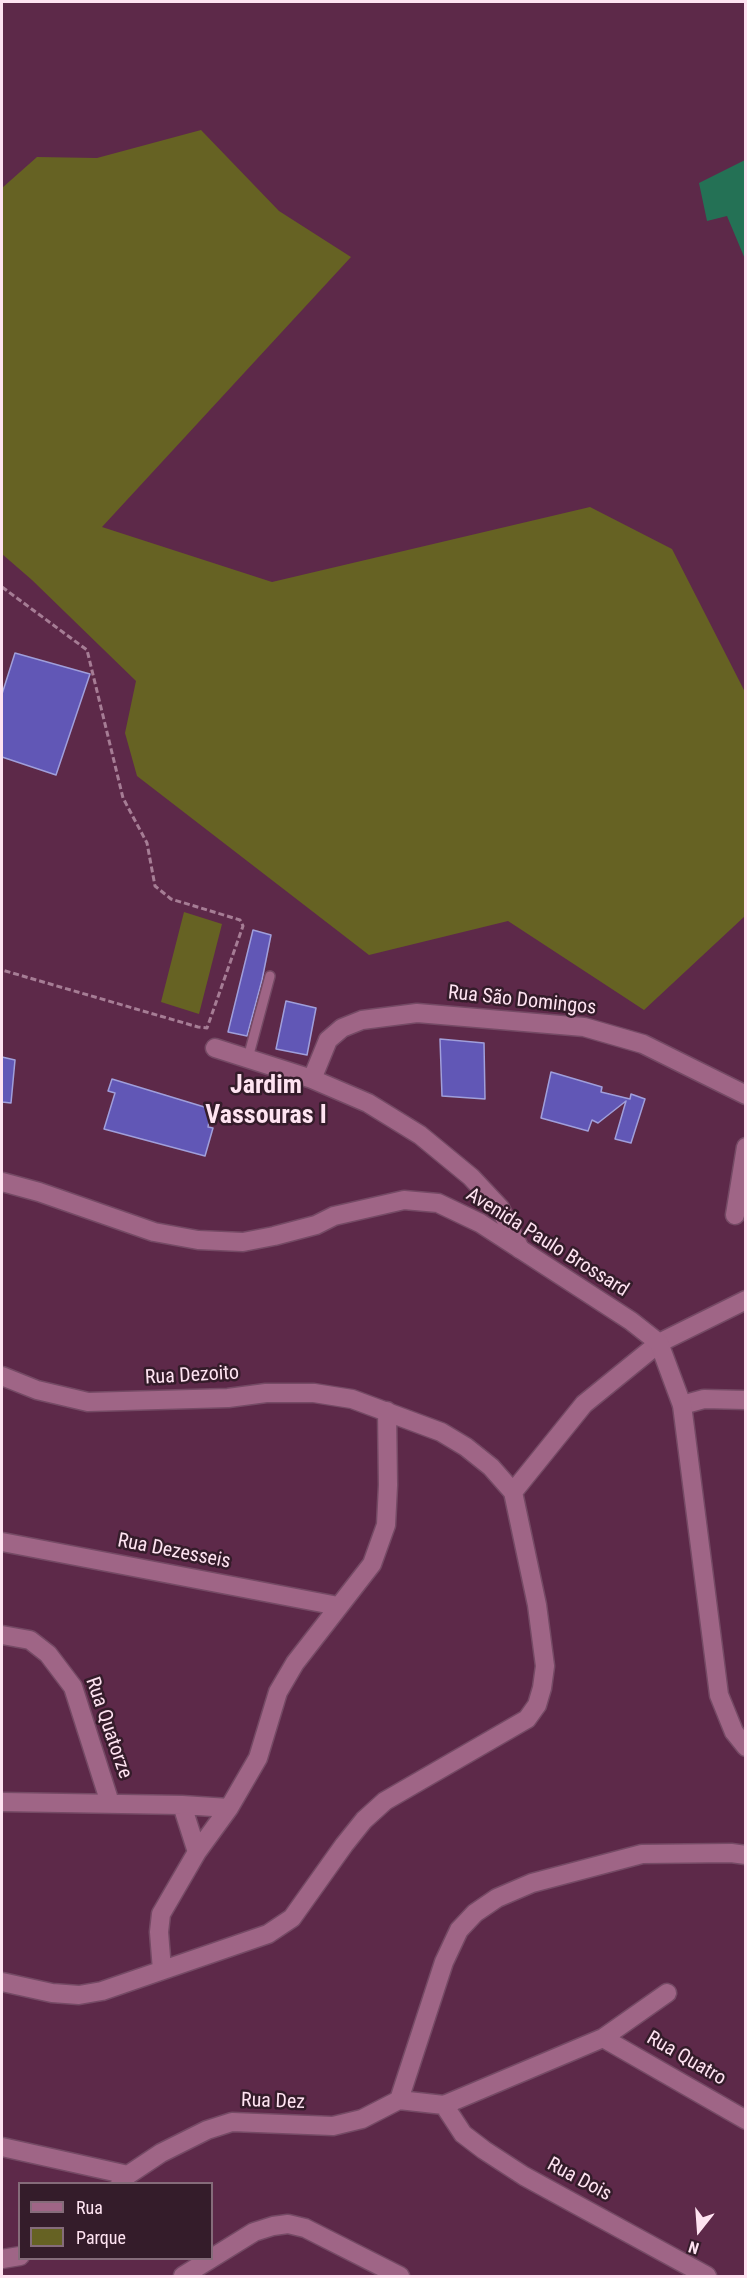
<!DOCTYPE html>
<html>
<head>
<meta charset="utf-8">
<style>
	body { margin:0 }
	#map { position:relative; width:747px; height:2278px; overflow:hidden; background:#5d2949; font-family:"Roboto Condensed",sans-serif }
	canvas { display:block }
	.frame { position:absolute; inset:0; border:3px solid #fee3f1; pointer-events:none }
	.legend { position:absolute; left:18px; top:2182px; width:195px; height:78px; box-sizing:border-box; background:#341c2a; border:2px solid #856c7a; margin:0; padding:8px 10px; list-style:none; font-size:18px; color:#fee3f1 }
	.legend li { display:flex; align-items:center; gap:12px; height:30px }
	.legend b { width:30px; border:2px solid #856c7a }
	.north { position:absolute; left:669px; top:2200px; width:60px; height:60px; -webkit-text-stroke:4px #341c2a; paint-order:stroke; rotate:197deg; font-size:16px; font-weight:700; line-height:24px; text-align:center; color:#fee3f1 }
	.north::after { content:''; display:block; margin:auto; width:21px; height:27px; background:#fee3f1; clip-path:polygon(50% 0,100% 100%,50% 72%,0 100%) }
</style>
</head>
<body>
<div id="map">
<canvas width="747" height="2278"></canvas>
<div class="frame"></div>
<ul class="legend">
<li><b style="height:8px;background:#9f6586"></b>Rua</li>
<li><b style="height:16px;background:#666223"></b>Parque</li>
</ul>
<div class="north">N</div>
</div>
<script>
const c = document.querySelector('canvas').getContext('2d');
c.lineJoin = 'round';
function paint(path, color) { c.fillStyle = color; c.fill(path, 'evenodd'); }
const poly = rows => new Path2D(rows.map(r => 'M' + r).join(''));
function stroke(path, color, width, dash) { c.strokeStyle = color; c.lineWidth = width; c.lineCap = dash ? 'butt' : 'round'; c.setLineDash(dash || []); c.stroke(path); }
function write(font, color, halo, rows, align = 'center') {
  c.font = font + ' "Roboto Condensed",sans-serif'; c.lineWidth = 5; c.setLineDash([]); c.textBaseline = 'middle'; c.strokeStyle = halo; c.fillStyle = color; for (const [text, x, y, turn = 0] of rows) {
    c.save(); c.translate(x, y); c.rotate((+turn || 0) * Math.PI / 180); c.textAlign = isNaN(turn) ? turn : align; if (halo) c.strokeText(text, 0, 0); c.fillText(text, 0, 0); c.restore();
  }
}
const green = poly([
	[201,130,279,211,351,257,102,527,272,582,590,507,672,549,745,692,745,916,644,1010,508,921,369,955,137,776,125,733,136,681,32,580,2,554,2,188,37,157,97,158],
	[184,912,222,924,199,1014,161,1002]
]);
const water = poly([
	[745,160,745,259,727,216,707,221,699,183]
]);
const building = poly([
	[15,653,90,674,56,775,2,757,2,694,15,653],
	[253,930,271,935,262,980,247,1036,228,1032,253,930],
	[286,1001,316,1008,307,1055,276,1049,286,1001],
	[440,1039,484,1043,485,1099,442,1096,440,1039],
	[2,1057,15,1060,11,1103,2,1102,2,1057],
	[551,1072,602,1087,601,1092,630,1099,631,1094,645,1099,631,1143,615,1139,626,1101,598,1123,592,1120,588,1131,541,1118,551,1072],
	[112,1079,211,1109,208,1127,213,1128,205,1156,104,1129,115,1093,108,1091,112,1079]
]);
const path = poly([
	[2,587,87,650,123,798,147,843,155,886,171,899,240,920,243,926,207,1028,198,1027,2,970]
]);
const lane = poly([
	[248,1058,270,976]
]);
const street = poly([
	[215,1048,312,1079,368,1103,420,1135,471,1177,500,1208,520,1249],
	[312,1079,328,1040,342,1028,362,1020,417,1013,584,1027,643,1044,746,1095],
	[735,1215,746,1147],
	[2,1376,37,1390,88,1402,228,1398,266,1393,314,1393,352,1399,441,1432,466,1447,491,1467,513,1492],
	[682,1405,704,1399,746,1400],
	[513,1492,584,1404,659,1343,746,1300],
	[2,1542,338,1606],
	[2,1635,30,1640,48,1654,73,1687,110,1803],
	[2,1802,182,1805,229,1808],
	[182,1805,197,1852],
	[162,1970,159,1932,161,1914,197,1852,229,1808,258,1758,278,1692,295,1663,372,1564,386,1525,388,1485,387,1411],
	[2,1982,52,1993,79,1995,102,1991,268,1934,292,1918,344,1845,364,1820,385,1801,527,1719,537,1705,542,1688,545,1666,537,1605,513,1492],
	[603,2038,746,2120],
	[399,2100,444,1962,459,1930,475,1913,497,1898,532,1883,642,1854,731,1853,746,1855],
	[399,2100,444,2105,603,2038,667,1993],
	[444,2105,463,2134,484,2150,524,2176,707,2276],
	[2,2147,128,2175],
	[120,2184,128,2175,161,2153,207,2130,232,2122,333,2126,362,2119,399,2100],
	[2,2259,20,2256],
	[183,2276,254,2232,273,2226,288,2224,305,2228,400,2276]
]);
const secondary = poly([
	[2,1182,39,1192,154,1232,198,1240,243,1242,274,1236,316,1225,334,1216,404,1200,438,1203,480,1223,631,1321,659,1343,682,1405,719,1695,734,1732,746,1747]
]);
const streetNames = [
	["Rua São Domingos",522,1001,6],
	["Avenida Paulo Brossard",547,1243,32],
	["Rua Dezoito",192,1376,-3],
	["Rua Dezesseis",174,1552,11],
	["Rua Quatorze",108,1728,71],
	["Rua Quatro",686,2059,30],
	["Rua Dez",273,2102,2],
	["Rua Dois",579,2180,28]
];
const districtNames = [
	["Jardim",266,1086],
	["Vassouras I",266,1116]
];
paint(green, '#666223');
paint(water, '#247155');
paint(building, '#6157b6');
stroke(building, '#a09fdb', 1.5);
stroke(lane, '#754a65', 12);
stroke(street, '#754a65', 21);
stroke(secondary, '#754a65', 21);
stroke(path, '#a67d95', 3, [6, 3]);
stroke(lane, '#9f6586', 9);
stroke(street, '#9f6586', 18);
stroke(secondary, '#9f6586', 18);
write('20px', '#fee3f1', '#341c2a', streetNames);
write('bold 26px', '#fee3f1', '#341c2a', districtNames);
</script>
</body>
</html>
